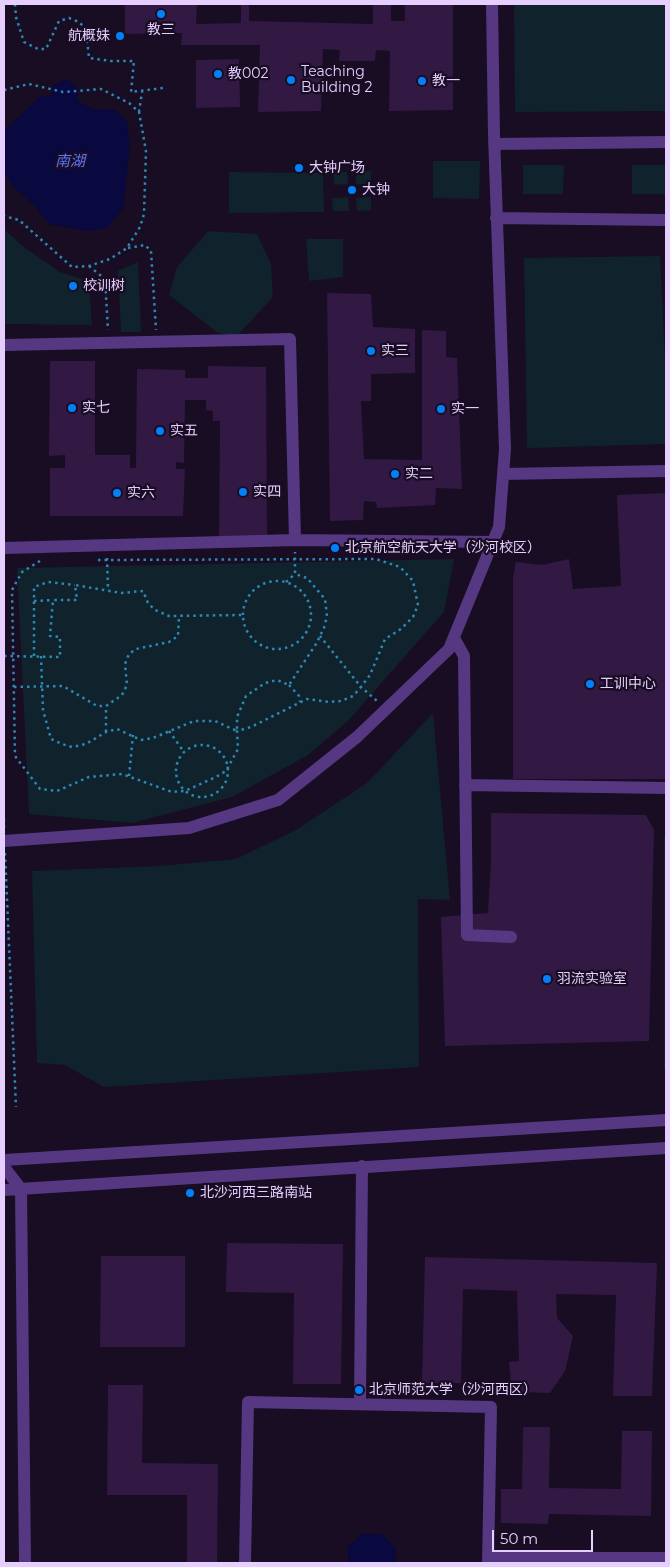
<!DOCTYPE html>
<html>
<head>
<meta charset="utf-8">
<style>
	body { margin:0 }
	#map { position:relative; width:670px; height:1567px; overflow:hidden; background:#180d22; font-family:Montserrat,sans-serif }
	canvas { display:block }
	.frame { position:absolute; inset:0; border:5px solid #e6ceff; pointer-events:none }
	.scale { position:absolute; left:492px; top:1530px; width:101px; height:22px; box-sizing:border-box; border:2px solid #e6ceff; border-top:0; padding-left:6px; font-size:15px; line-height:18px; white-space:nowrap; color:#e6ceff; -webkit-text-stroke:4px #180d22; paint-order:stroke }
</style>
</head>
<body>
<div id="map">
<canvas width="670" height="1567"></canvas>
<div class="frame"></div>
<div class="scale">50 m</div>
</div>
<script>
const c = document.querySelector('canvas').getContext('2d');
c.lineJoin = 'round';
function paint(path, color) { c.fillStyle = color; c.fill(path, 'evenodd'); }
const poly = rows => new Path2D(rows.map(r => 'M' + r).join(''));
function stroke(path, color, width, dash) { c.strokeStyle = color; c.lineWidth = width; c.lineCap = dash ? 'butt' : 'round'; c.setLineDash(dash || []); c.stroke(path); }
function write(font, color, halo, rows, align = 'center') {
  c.font = font + ' Montserrat,"Noto Sans SC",sans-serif'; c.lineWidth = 4.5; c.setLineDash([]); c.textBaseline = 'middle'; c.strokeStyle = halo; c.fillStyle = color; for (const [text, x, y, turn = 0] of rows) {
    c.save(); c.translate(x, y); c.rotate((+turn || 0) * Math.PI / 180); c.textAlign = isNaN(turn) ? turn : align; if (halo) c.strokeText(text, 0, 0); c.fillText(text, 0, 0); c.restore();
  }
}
const green = poly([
	[514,4,666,4,666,111,515,112],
	[433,161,480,161,479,199,433,198],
	[523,165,564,165,563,194,523,194],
	[632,165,666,165,666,194,632,194],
	[371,171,371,184,356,184,356,172],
	[229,172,323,173,324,212,229,213],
	[333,172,347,172,348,184,334,185],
	[348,197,349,211,333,211,332,198],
	[371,197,371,210,357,211,356,198],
	[5,230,25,248,60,272,89,281,92,325,4,324],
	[208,231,257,234,271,264,273,297,237,336,218,333,169,295,177,267],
	[306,239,343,239,343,277,309,281],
	[660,256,666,383,666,444,527,448,524,258],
	[138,262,141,332,121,332,118,271],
	[454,559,444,612,348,721,308,755,232,797,132,823,29,814,17,568],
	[433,713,450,900,418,899,419,1067,104,1087,65,1065,37,1063,32,871,159,866,236,859,296,830,367,783],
	[666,836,666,1069,664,1069,664,837]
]);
const water = poly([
	[65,80,70,81,78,89,77,101,92,109,115,110,127,121,130,147,123,208,107,228,87,231,49,224,36,207,12,185,4,173,4,131,35,101,41,96,50,97,54,85],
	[363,1533,383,1535,396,1549,395,1563,348,1563,348,1547]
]);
const building = poly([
	[125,4,197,4,196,24,241,23,241,4,249,4,249,21,373,24,373,4,391,4,391,21,405,21,405,4,453,4,453,110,389,111,390,51,376,50,375,61,339,61,340,50,323,49,321,111,258,112,260,45,181,45,182,33,125,34],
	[239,59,240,107,196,108,196,60],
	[327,293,371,294,373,327,415,329,415,373,371,374,371,401,361,401,364,459,422,460,422,330,446,331,446,357,457,358,462,489,436,488,435,505,377,508,376,502,364,501,363,520,330,521],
	[50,361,95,361,95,455,130,455,130,468,136,468,137,369,185,370,185,378,208,378,208,366,266,367,267,536,219,536,220,421,213,421,213,411,206,410,206,400,185,400,184,463,176,462,176,469,185,469,183,516,50,516,50,468,65,468,65,455,49,456],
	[666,493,666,779,513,779,513,577,516,562,542,565,569,559,573,589,621,586,617,495],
	[491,813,646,815,654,830,649,1041,445,1046,441,917,488,913,491,862],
	[227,1243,343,1244,341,1384,293,1384,294,1293,226,1292],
	[101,1256,185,1256,185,1347,100,1347],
	[425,1257,657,1263,652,1396,613,1396,616,1295,556,1294,557,1318,573,1336,565,1371,550,1393,520,1392,511,1383,509,1362,519,1361,517,1291,463,1289,461,1383,422,1383],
	[108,1385,143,1385,142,1463,218,1464,217,1563,187,1563,187,1495,107,1495],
	[523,1427,550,1427,549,1488,621,1489,622,1431,652,1431,651,1516,549,1514,548,1524,501,1523,501,1489,522,1489]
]);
const path = poly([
	[15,4,16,17,24,42,38,49,46,49,59,21,69,18,79,22,86,29,89,58,111,61,134,61,131,92,163,88],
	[4,90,29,84,63,92,101,89,129,103,139,112,146,151,144,214,140,227,127,248,110,259,89,266,72,267,19,220,4,216],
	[139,112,142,92],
	[128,248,145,245,151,251,156,330],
	[89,266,105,279,108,330],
	[107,558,108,589],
	[98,560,376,559,400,567,413,581,418,605,413,617,401,629,385,639,370,675,361,687,377,701],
	[40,561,22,572,12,590,15,756,40,789,57,791,89,777,122,774,172,792,185,791,216,777,226,771,238,749,237,731,251,727,307,699,330,702,341,701,353,696,361,687,320,636],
	'243 615a34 34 0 1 1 68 0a34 34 0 1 1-68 0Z',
	[286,582,295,574,295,552],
	[34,601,53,600],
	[4,656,60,657,60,637,50,636,53,600,77,600,75,585,121,593,143,591,148,603,155,610,169,616,243,615],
	[34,656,34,587,48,582,75,585],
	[41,656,43,710,51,739,62,744,72,747,86,744,106,732,117,729,141,740,153,738,194,721,215,721,237,731,237,717,246,696,265,683,277,680,289,685,316,644,324,628,327,616,325,599,307,578,295,574],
	[289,685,299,696,300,702],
	[14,687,63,686,97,706,106,706,122,695,127,685,125,664,129,654,136,649,169,642,178,636,179,616],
	[169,731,184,752],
	[106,732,106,706],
	'176 771a26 26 0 1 1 52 0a26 26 0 1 1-52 0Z',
	[129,776,133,735],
	[4,819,4,830],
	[5,853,16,1107]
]);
const minor = poly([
	[494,144,666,142],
	[496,218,666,220],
	[4,345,290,339,295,540],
	[503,474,666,471],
	[4,548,295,540,493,542],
	[454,638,464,656,467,935,511,937],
	[465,785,666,788],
	[4,841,189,828,278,800,357,737,449,649,499,527,505,449,494,135,492,4],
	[4,1160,666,1120],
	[4,1167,21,1189,25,1563],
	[4,1190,666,1148],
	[360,1404,362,1166],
	[488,1558,666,1558],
	[245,1563,248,1402,491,1407,488,1563]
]);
const markers = [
	[161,14,5,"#0081f9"],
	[120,36,5,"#0081f9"],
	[218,74,5,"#0081f9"],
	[291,80,5,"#0081f9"],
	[422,81,5,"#0081f9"],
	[299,168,5,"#0081f9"],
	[352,190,5,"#0081f9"],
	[73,286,5,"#0081f9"],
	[371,351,5,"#0081f9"],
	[72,408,5,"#0081f9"],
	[441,409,5,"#0081f9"],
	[160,431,5,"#0081f9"],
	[395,474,5,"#0081f9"],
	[243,492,5,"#0081f9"],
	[117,493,5,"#0081f9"],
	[335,548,5,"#0081f9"],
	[590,684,5,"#0081f9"],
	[547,979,5,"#0081f9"],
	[190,1193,5,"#0081f9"],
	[359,1390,5,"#0081f9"]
];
const poiNames = [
	["教三",161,30,"center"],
	["航概妹",110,36,"right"],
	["Teaching",301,72],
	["Building 2",301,88],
	["教002",228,74],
	["教一",432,81],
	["大钟广场",309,168],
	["大钟",362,190],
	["校训树",83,286],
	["实三",381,351],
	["实七",82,408],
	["实一",451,409],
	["实五",170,431],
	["实二",405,474],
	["实四",253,492],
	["实六",127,493],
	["北京航空航天大学（沙河校区）",345,548],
	["工训中心",600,684],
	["羽流实验室",557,979],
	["北沙河西三路南站",200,1193],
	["北京师范大学（沙河西区）",369,1390]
];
const waterNames = [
	["南湖",70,162]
];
paint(green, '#10222c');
paint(water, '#09083f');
paint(building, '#311943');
stroke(path, '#2c89b5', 2.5, [2.5, 4]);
stroke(minor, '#563782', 12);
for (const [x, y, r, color] of markers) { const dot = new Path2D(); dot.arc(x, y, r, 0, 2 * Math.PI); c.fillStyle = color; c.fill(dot); stroke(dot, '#180d22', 2); }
write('14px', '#e6ceff', '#180d22', poiNames, 'left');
write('italic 15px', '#5c75ff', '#180d22', waterNames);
</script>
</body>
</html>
